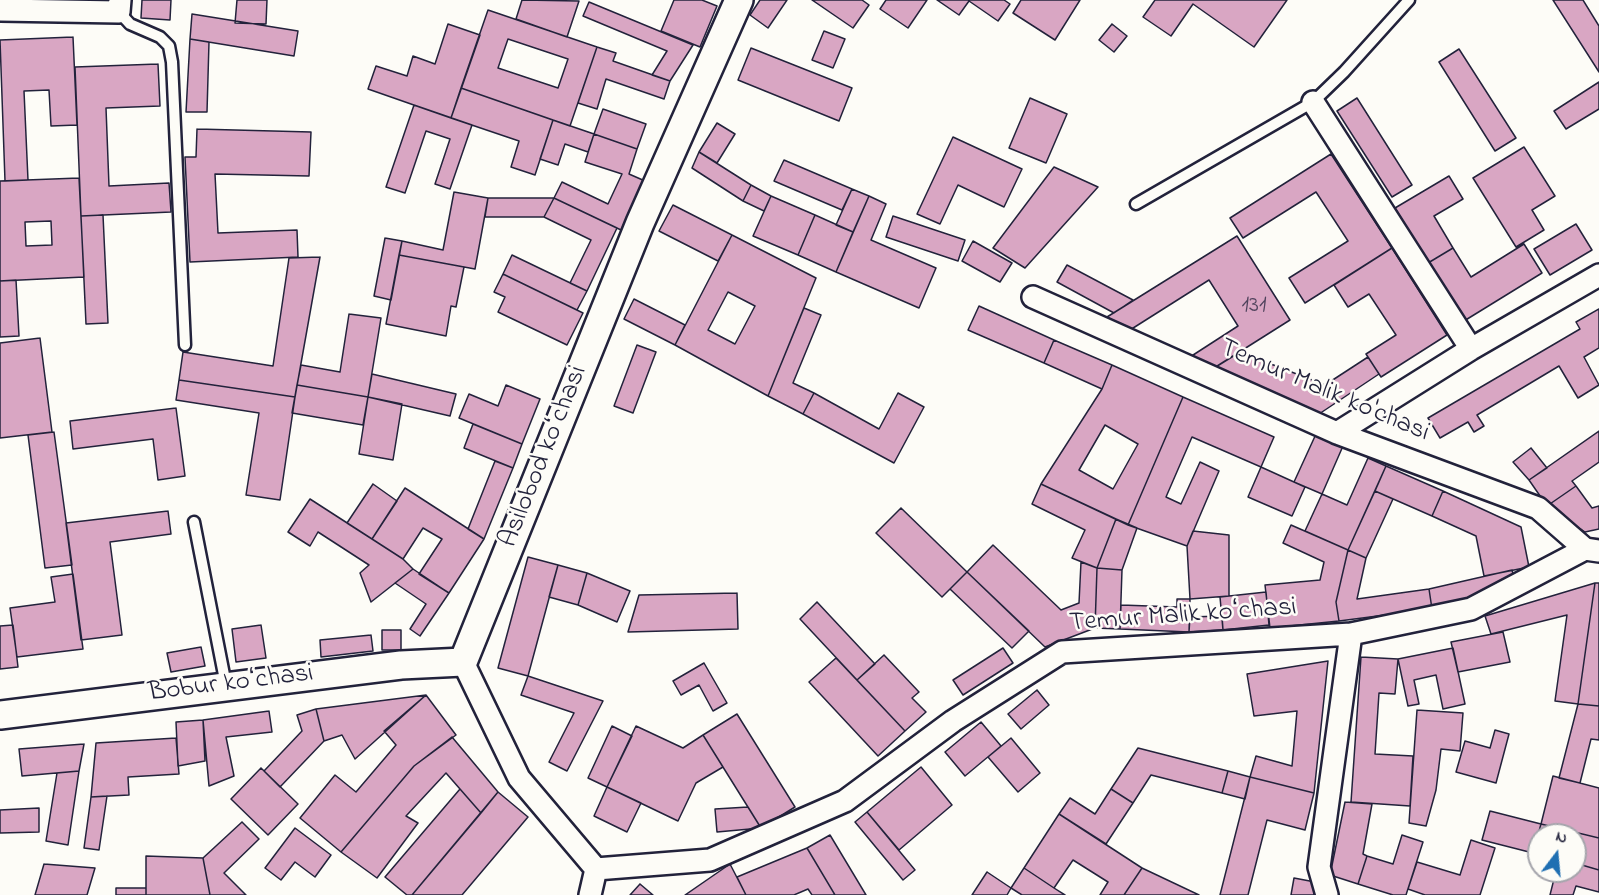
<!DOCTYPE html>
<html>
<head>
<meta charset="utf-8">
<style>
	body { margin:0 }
	#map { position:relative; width:1599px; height:895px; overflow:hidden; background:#fdfcf7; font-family:"Indie Flower",sans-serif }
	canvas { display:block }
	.north { position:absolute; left:1527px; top:823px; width:60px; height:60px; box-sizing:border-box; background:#fdfcf7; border:2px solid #a5a5ac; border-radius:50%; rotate:16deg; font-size:16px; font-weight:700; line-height:24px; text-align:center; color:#22223b }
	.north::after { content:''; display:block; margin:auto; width:21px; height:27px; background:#1f6fb2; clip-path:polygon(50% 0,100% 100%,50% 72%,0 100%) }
</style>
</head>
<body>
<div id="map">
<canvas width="1599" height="895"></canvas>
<div class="north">N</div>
</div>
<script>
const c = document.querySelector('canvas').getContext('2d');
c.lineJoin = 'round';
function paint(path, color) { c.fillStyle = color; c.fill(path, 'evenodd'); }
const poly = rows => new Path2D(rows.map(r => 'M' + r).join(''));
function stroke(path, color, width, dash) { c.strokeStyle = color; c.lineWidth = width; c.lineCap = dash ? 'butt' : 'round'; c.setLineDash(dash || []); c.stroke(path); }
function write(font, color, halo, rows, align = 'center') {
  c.font = font + ' "Indie Flower",sans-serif'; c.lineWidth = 5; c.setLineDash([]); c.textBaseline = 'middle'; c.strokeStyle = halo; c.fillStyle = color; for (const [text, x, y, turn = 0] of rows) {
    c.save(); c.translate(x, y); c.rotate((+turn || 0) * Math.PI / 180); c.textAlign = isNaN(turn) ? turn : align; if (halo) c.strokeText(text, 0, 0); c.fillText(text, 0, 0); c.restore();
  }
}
const building = poly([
	[142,0,171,0,170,20,141,18,142,0],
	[237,0,267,0,266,24,235,23,237,0],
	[522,0,579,1,567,37,516,19,522,0],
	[674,0,702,0,717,6,700,47,661,31,674,0],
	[760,0,787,0,768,28,750,15,760,0],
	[812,0,862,0,869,5,853,28,812,0],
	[886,0,927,0,908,28,880,9,886,0],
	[937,0,1004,0,1010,4,998,21,969,1,959,15,937,0],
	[1021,0,1080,0,1055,40,1013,13,1021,0],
	[1155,0,1287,0,1254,47,1193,4,1171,36,1143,17,1155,0],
	[1553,0,1583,0,1599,26,1599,72,1553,0],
	[589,2,693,45,670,81,652,75,667,51,583,16,589,2],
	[488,10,597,47,570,126,461,88,488,10],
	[508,39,568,59,558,88,498,68,508,39],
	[192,14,298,31,294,56,190,39,192,14],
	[448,24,480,35,451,118,368,89,376,66,407,76,413,56,435,64,448,24],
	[1112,24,1127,36,1114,52,1099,40,1112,24],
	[824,31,845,39,833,68,812,60,824,31],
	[73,37,77,125,51,126,49,90,24,91,28,180,5,181,0,40,73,37],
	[190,39,209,42,207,112,186,112,190,39],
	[597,47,616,53,613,61,670,81,664,99,606,79,597,109,578,103,597,47],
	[751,48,852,88,839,121,738,80,751,48],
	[1459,49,1516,138,1495,151,1439,62,1459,49],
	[158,64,160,106,106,108,109,186,169,183,171,212,81,216,75,67,158,64],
	[1599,82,1599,109,1566,129,1554,111,1599,82],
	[461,88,553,120,535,175,511,167,519,141,451,118,461,88],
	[1030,98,1067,114,1046,163,1009,148,1030,98],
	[1357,98,1412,185,1392,197,1337,111,1357,98],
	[414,105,472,125,450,189,435,184,450,139,426,131,405,193,386,187,414,105],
	[603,109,646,124,637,149,594,134,603,109],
	[553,120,594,134,588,152,565,144,558,165,540,159,553,120],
	[717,123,735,134,717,163,699,152,717,123],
	[197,129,311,132,309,176,215,174,218,233,297,230,298,257,190,262,185,157,196,157,197,129],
	[594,134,637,149,629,174,645,181,621,230,554,198,562,182,608,204,622,174,585,162,594,134],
	[953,137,1022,169,1004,207,958,185,940,224,917,214,953,137],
	[1524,147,1555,196,1532,210,1544,230,1516,247,1473,178,1524,147],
	[699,152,751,185,743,201,692,168,699,152],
	[1331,154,1392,248,1305,303,1289,278,1348,241,1316,192,1243,238,1230,218,1331,154],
	[784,160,852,189,842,210,774,181,784,160],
	[1054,167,1098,187,1025,268,993,248,1054,167],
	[1449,176,1463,199,1434,216,1453,248,1428,263,1395,208,1449,176],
	[79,178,84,277,0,281,0,181,79,178],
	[51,221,52,245,26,246,25,222,51,221],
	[751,185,771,196,764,211,743,201,751,185],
	[852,189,869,196,853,232,836,225,852,189],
	[454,192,488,198,475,269,399,255,402,241,443,250,454,192],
	[771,196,815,215,798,255,753,236,771,196],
	[869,196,886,204,871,240,936,268,919,308,836,272,869,196],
	[488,198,554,198,544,217,485,217,488,198],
	[554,198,617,228,587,291,570,283,591,240,544,217,554,198],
	[673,205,732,235,718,261,659,231,673,205],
	[103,215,108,323,86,324,81,216,103,215],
	[815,215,853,232,836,272,798,255,815,215],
	[893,216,965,240,958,261,886,237,893,216],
	[1576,224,1592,250,1550,275,1534,249,1576,224],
	[732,235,816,278,768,396,675,345,732,235],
	[728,292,755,306,735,344,708,330,728,292],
	[1237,236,1290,320,1214,368,1190,357,1238,326,1209,280,1130,330,1107,317,1237,236],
	[385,238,402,241,391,300,374,296,385,238],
	[973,241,1012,263,1000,282,962,261,973,241],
	[1524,244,1542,273,1464,321,1428,263,1453,248,1471,277,1524,244],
	[1392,248,1447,335,1381,377,1366,354,1396,335,1369,294,1348,307,1334,285,1392,248],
	[399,255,464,267,456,307,451,306,446,336,386,324,399,255],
	[512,255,587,291,577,310,503,274,512,255],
	[320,257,295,397,179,380,183,352,273,366,289,258,320,257],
	[1067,265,1133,300,1114,313,1057,282,1067,265],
	[503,274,583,313,567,345,498,312,505,297,494,292,503,274],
	[16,280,19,336,0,337,0,281,16,280],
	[634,299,685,325,675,345,624,319,634,299],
	[979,306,1054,340,1044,363,968,330,979,306],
	[804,308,821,315,793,383,814,393,803,414,768,396,804,308],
	[1599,309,1599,348,1584,357,1599,385,1578,398,1559,366,1477,415,1484,426,1474,432,1468,422,1440,438,1428,418,1580,329,1576,322,1599,309],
	[349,314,381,318,368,397,297,385,301,365,340,372,349,314],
	[40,338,52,432,0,438,0,343,40,338],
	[1054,340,1112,365,1102,389,1044,363,1054,340],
	[637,345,656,352,633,413,614,406,637,345],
	[1240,352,1325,385,1368,357,1379,374,1319,414,1214,368,1240,352],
	[1112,365,1183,397,1128,525,1041,484,1102,389,1112,365],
	[1105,425,1138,444,1113,489,1079,470,1105,425],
	[372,374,456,394,450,416,368,397,372,374],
	[179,380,295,397,280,500,246,495,259,413,176,400,179,380],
	[297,385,368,397,363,425,292,413,297,385],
	[506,385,540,399,522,444,459,418,469,394,498,406,506,385],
	[814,393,879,429,898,393,924,407,894,463,803,414,814,393],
	[368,397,402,404,393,460,359,454,368,397],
	[1183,397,1274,437,1261,467,1192,437,1166,497,1181,504,1200,462,1219,471,1187,546,1128,525,1183,397],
	[176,408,185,476,158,480,153,439,73,449,70,421,176,408],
	[473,424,522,444,513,468,464,448,473,424],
	[1599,431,1599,462,1572,481,1576,486,1547,506,1529,480,1599,431],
	[54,432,72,565,45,568,28,435,54,432],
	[1316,434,1343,446,1322,494,1294,482,1316,434],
	[1531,448,1547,468,1529,480,1513,462,1531,448],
	[1368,458,1386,466,1348,550,1305,531,1322,494,1347,505,1368,458],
	[495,461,513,468,484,539,468,529,495,461],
	[1386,466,1443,491,1432,516,1375,491,1386,466],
	[1261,467,1305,487,1292,516,1248,497,1261,467],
	[373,484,397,501,372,539,347,523,373,484],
	[1041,484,1116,519,1097,568,1072,558,1085,530,1032,504,1041,484],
	[1576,486,1592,508,1599,506,1599,529,1585,532,1547,506,1576,486],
	[405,488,484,539,449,593,419,574,442,539,423,528,403,559,372,539,405,488],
	[1375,491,1393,499,1366,558,1348,550,1375,491],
	[1443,491,1521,527,1529,567,1484,576,1476,536,1432,516,1443,491],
	[310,499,403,559,413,569,371,602,360,573,369,565,318,532,310,546,288,532,310,499],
	[901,508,967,572,942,597,876,533,901,508],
	[168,511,171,534,110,542,122,635,81,640,66,523,168,511],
	[1116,519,1137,528,1122,570,1097,568,1116,519],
	[1291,525,1348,550,1336,602,1339,621,1270,628,1265,585,1320,580,1324,562,1283,543,1291,525],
	[1193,531,1229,535,1229,596,1190,599,1187,546,1193,531],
	[993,545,1061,610,1079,603,1081,562,1097,568,1095,628,1045,647,967,572,993,545],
	[1348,550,1366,558,1357,599,1429,589,1432,609,1339,621,1336,602,1348,550],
	[528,557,558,565,528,676,498,668,528,557],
	[558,565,587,573,578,605,549,597,558,565],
	[1097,568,1122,570,1120,629,1095,628,1097,568],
	[413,569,449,593,420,636,410,629,426,604,395,583,413,569],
	[1512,570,1515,581,1487,593,1432,609,1429,589,1512,570],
	[967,572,1029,631,1012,648,950,589,967,572],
	[587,573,630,591,617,622,578,605,587,573],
	[73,574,83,649,17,657,10,608,55,602,51,577,73,574],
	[1595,583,1578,704,1555,701,1567,615,1491,634,1485,616,1595,583],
	[1595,583,1599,583,1599,706,1578,704,1595,583],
	[1266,592,1269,625,1223,630,1220,597,1266,592],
	[737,593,738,629,628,632,639,595,737,593],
	[1177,599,1190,599,1189,632,1120,629,1121,605,1177,607,1177,599],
	[817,602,875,664,857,680,800,619,817,602],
	[1222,616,1223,630,1189,632,1190,617,1222,616],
	[13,625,18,667,0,669,0,626,13,625],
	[261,625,266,658,236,662,232,629,261,625],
	[382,630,401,630,401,650,382,650,382,630],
	[1503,632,1510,662,1458,672,1451,642,1503,632],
	[371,635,373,651,321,657,320,640,371,635],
	[201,647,205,666,171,672,167,653,201,647],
	[1003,648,1013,663,963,695,953,680,1003,648],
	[1453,648,1465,704,1443,709,1436,675,1414,680,1419,704,1408,706,1398,659,1453,648],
	[884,655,919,692,912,698,926,712,905,731,857,680,884,655],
	[1361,657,1398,659,1395,694,1379,693,1375,754,1413,756,1410,806,1351,802,1361,657],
	[836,658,905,731,878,756,809,682,836,658],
	[1328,661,1314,793,1250,777,1256,756,1292,766,1297,711,1254,716,1247,674,1328,661],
	[704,663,727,703,713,711,699,685,681,695,673,681,704,663],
	[528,676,603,701,567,771,549,762,574,713,521,695,528,676],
	[1037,690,1049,705,1021,729,1008,714,1037,690],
	[426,695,456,735,414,766,341,852,300,818,335,775,356,792,396,745,384,731,426,695],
	[426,695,355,759,342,735,324,741,316,709,426,695],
	[1578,704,1599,706,1599,740,1591,739,1580,783,1559,778,1578,704],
	[316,709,324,741,280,787,264,771,302,731,297,715,316,709],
	[1417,710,1463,713,1460,751,1441,749,1436,790,1426,826,1409,823,1417,710],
	[269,711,272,732,226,737,234,776,209,786,203,720,269,711],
	[737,714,795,807,761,828,703,735,737,714],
	[203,720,205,761,178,766,176,722,203,720],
	[981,722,1001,746,965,776,945,752,981,722],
	[612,726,632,736,607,787,588,778,612,726],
	[636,726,683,748,703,735,723,767,696,783,678,821,607,787,636,726],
	[1495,730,1509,734,1496,783,1456,772,1465,741,1490,748,1495,730],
	[452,737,498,792,481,813,446,773,406,816,418,823,377,878,341,852,414,766,452,737],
	[176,738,179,774,128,777,129,795,91,797,96,743,176,738],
	[1011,738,1040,773,1018,792,988,757,1011,738],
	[84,744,79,771,22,776,19,749,84,744],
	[1138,748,1228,771,1222,793,1151,775,1133,803,1111,789,1138,748],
	[921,767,952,805,899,850,867,812,921,767],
	[261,768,298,804,268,835,231,799,261,768],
	[79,771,68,845,46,841,57,773,79,771],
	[1228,771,1250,777,1245,799,1222,793,1228,771],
	[1553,776,1599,788,1599,838,1541,824,1553,776],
	[1250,777,1314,793,1305,830,1267,820,1248,895,1220,895,1250,777],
	[607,787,641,803,627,832,594,816,607,787],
	[460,789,481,813,412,895,407,895,385,877,460,789],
	[1111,789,1133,803,1106,844,1059,814,1070,798,1095,814,1111,789],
	[498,792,528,817,462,895,412,895,498,792],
	[107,796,99,850,84,848,91,797,107,796],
	[1345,802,1372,804,1363,854,1367,856,1358,884,1330,875,1345,802],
	[748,807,761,828,717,832,715,809,748,807],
	[39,808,39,832,0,833,0,810,39,808],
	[1490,811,1541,824,1533,853,1482,840,1490,811],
	[867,812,915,870,903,880,855,822,867,812],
	[1059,814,1142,868,1124,895,1100,895,1108,882,1073,860,1054,888,1024,868,1059,814],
	[242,822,259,839,224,873,246,895,210,895,203,858,242,822],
	[1541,824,1599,838,1599,870,1575,863,1575,835,1539,835,1539,854,1533,853,1541,824],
	[295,828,331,855,315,877,295,862,281,880,265,868,295,828],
	[830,835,866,895,835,895,807,848,830,835],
	[1402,835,1423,842,1406,895,1393,895,1358,884,1367,856,1393,864,1402,835],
	[1471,840,1495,848,1480,895,1425,895,1408,889,1417,862,1460,875,1471,840],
	[807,848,835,895,812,895,808,889,794,895,746,895,737,877,807,848],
	[146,856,203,858,210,895,146,895,146,856],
	[1575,863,1599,870,1599,892,1576,886,1573,895,1550,895,1556,871,1575,871,1575,863],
	[44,864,95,868,87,895,35,895,44,864],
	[730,864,746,895,685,895,730,864],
	[1024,868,1054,888,1065,895,1022,895,1011,888,1024,868],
	[1142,868,1199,895,1124,895,1142,868],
	[987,872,1011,888,1007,895,972,895,987,872],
	[1294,878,1315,882,1314,895,1291,895,1294,878],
	[640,884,653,895,630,895,640,884],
	[116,888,146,888,146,895,116,895,116,888]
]);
const service = poly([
	[119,12,130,24,160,37,169,46,172,62,185,345],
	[1136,204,1313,102,1344,72,1409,0],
	[194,522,226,685]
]);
const minor = poly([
	[0,10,119,12,120,0],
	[1313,102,1471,349],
	[1033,297,1337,433,1538,508,1585,549],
	[1337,433,1471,349,1599,275],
	[463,662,519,778,596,869,590,895],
	[596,869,710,860,845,801,953,721,1062,652,1351,634,1471,609,1585,549,1599,551],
	[1327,895,1319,867,1351,634]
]);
const tertiary = poly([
	[0,715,401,665,463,662,640,223,739,0]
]);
const numberNames = [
	["131",1254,307]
];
const streetNames = [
	["Temur Malik ko'chasi",1324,392,23],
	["Asilobod koʻchasi",545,457,-68],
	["Temur Malik koʻchasi",1183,617,-4],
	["Bobur koʻchasi",231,685,-7]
];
paint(building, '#d9a6c3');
stroke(building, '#22223b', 1.5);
stroke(service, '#22223b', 15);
stroke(minor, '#22223b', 26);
stroke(tertiary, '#22223b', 32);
stroke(service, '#fdfcf7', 10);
stroke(minor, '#fdfcf7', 21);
stroke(tertiary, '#fdfcf7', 27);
write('24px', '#50435d', null, numberNames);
write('27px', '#22223b', '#fdfcf7', streetNames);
</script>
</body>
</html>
